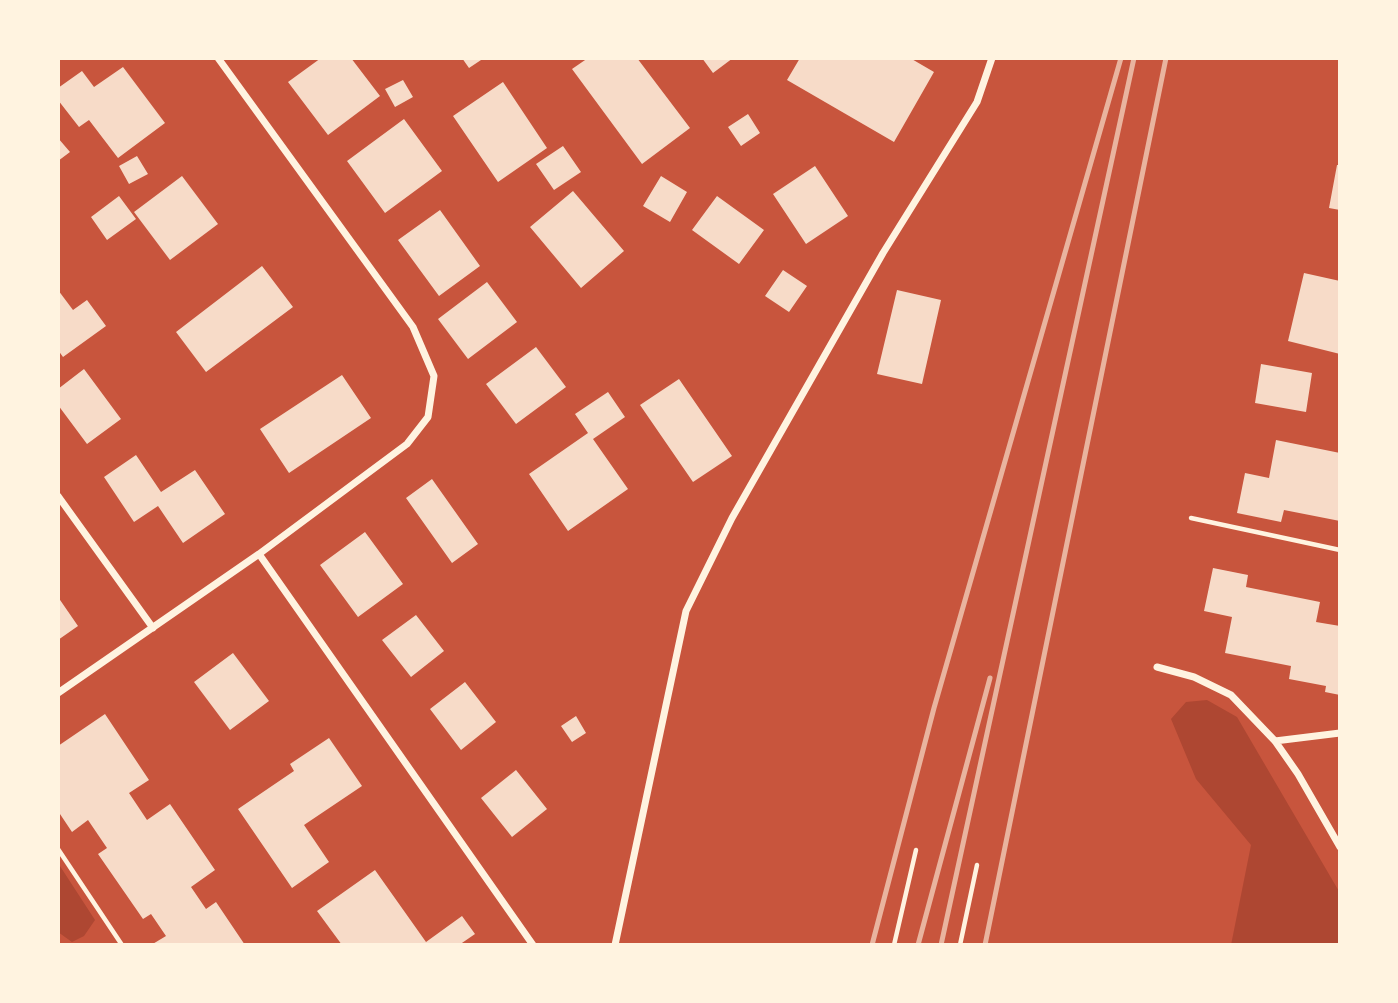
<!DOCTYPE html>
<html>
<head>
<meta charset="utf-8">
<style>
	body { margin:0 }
	#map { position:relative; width:1398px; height:1003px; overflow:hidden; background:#c8553d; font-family:"Space Grotesk",sans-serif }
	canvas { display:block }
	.frame { position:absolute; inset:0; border:60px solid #fff3e0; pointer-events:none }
</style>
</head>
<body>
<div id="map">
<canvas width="1398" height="1003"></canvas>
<div class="frame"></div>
</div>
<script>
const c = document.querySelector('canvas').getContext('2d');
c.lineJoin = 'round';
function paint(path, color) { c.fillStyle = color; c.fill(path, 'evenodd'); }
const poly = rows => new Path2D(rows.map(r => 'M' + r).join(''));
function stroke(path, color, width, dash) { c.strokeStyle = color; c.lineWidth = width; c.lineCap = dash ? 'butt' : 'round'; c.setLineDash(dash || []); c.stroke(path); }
const green = poly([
	[1207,700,1237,717,1340,893,1340,945,1231,945,1251,845,1196,779,1171,719,1186,702],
	[58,863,95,920,84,936,72,942,58,932]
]);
const building = poly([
	[321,58,351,58,380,96,328,135,288,82],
	[462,58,484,58,469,68],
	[588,58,637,58,690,128,642,164,572,69],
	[702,58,733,58,713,73],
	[800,58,910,58,934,72,894,142,787,80],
	[123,67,165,123,118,158,89,120,79,127,58,100,58,88,82,71,94,87],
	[403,80,413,97,395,107,385,89],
	[503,82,547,148,498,182,453,116],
	[748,114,760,133,741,146,728,127],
	[404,119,442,171,385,213,347,161],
	[58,138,70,152,58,161],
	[563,146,581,172,554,190,536,164],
	[137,156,148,174,129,184,119,166],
	[1337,165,1340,165,1340,210,1329,208],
	[815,166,848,216,806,244,773,194],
	[182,176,218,224,170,260,134,212],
	[661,176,687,192,670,222,643,206],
	[573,191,624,251,581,288,530,227],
	[119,196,136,219,107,240,91,217],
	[717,196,764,230,739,264,692,230],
	[440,210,480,266,439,296,398,240],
	[262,266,293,307,206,372,176,332],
	[783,270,807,286,789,312,765,296],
	[1304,273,1340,281,1340,354,1288,341],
	[487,282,517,322,468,359,438,319],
	[58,290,73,310,87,300,106,326,63,357,58,350],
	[897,290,941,300,922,384,877,374],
	[536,347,566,387,516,424,486,384],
	[1261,364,1312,373,1306,412,1255,403],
	[84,369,121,419,87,444,58,405,58,389],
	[342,375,371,418,289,473,260,429],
	[679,379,732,456,693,482,640,405],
	[608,392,625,417,593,439,628,489,568,531,529,474,588,433,575,414],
	[1276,440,1340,453,1340,521,1284,510,1281,522,1237,513,1245,473,1269,478],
	[136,455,161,492,195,470,225,514,183,543,158,506,134,522,104,477],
	[432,479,478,544,452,563,406,498],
	[365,532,403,584,358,617,320,565],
	[1213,568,1248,575,1246,587,1320,602,1316,622,1340,626,1340,695,1325,692,1326,686,1289,679,1291,666,1225,653,1232,617,1204,611],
	[58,597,78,626,58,640],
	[416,615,444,651,411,677,382,640],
	[233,653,269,701,230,730,194,682],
	[465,682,496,722,461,750,430,709],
	[105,714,149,780,129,793,147,820,170,804,215,870,191,887,206,909,216,902,245,945,151,945,166,936,151,914,143,919,98,854,107,848,88,820,72,832,58,811,58,746],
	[576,716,586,733,572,742,561,726],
	[329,738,362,786,304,825,329,862,292,888,238,809,294,771,290,764],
	[516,770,547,809,512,837,481,798],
	[375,870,426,942,462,916,475,934,459,945,342,945,317,911]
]);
const path = poly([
	[1191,518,1340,550],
	[58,849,122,945],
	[894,945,916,850],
	[960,945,977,865]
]);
const minor = poly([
	[58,496,153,628],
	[259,554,533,945],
	[1157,667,1194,677,1231,695,1275,741,1298,774,1340,847],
	[58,693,259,554,407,444,428,417,434,376,413,327,218,58],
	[1275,741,1340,733],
	[615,945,686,611,732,518,883,253,977,102,992,58]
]);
const rail = poly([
	[872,945,934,708,1121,58],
	[918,945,990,678],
	[941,945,1134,58],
	[985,945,1166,58]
]);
paint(green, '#ae4732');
paint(building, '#f7dbc8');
stroke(path, '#fff3e0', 4.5);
stroke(minor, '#fff3e0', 7);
stroke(rail, '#e9b49f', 5);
</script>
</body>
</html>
